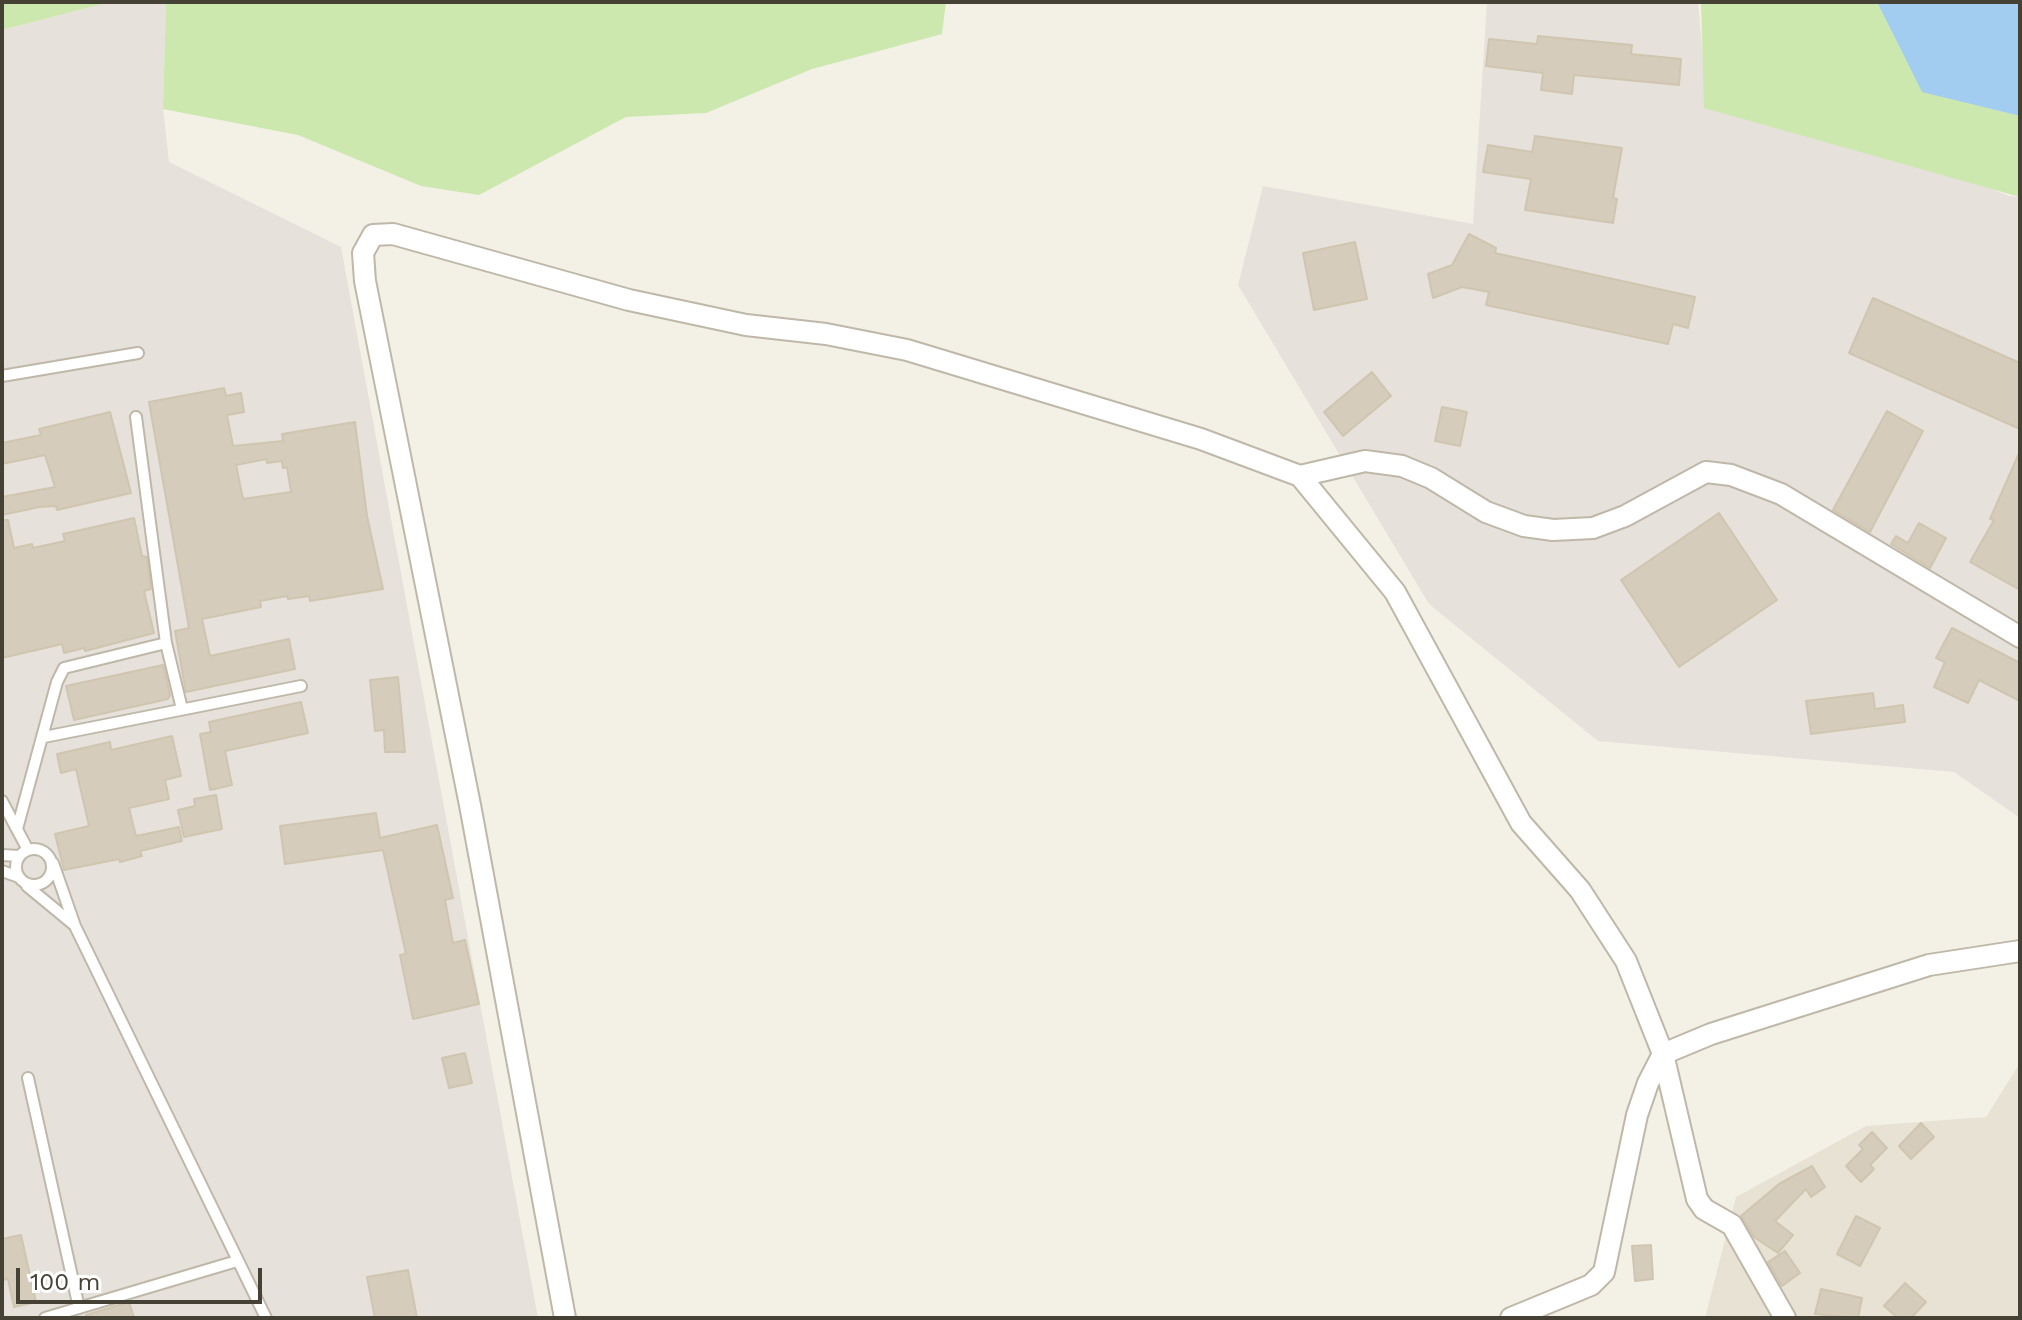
<!DOCTYPE html>
<html>
<head>
<meta charset="utf-8">
<style>
	body { margin:0 }
	#map { position:relative; width:2022px; height:1320px; overflow:hidden; background:#f3f0e6; font-family:"Work Sans",sans-serif }
	canvas { display:block }
	.frame { position:absolute; inset:0; border:4px solid #464135; pointer-events:none }
	.scale { position:absolute; left:16px; top:1268px; width:246px; height:36px; box-sizing:border-box; border:4px solid #464135; border-top:0; padding-left:10px; font-size:24px; line-height:28px; white-space:nowrap; color:#464135; -webkit-text-stroke:6px #fff; paint-order:stroke }
</style>
</head>
<body>
<div id="map">
<canvas width="2022" height="1320"></canvas>
<div class="frame"></div>
<div class="scale">100 m</div>
</div>
<script>
const c = document.querySelector('canvas').getContext('2d');
c.lineJoin = 'round';
function paint(path, color) { c.fillStyle = color; c.fill(path, 'evenodd'); }
const poly = rows => new Path2D(rows.map(r => 'M' + r).join(''));
function stroke(path, color, width, dash) { c.strokeStyle = color; c.lineWidth = width; c.lineCap = dash ? 'butt' : 'round'; c.setLineDash(dash || []); c.stroke(path); }
const residential = poly([
	[2020,1063,2020,1318,1705,1318,1736,1197,1866,1126,1986,1117]
]);
const industrial = poly([
	[110,2,166,2,163,109,169,162,341,247,538,1318,2,1318,2,30],
	[1487,2,1698,2,1704,71,2009,196,2020,197,2020,818,1954,772,1598,741,1429,604,1238,285,1263,186,1473,224]
]);
const green = poly([
	[2,2,110,2,2,30],
	[166,2,946,2,942,34,812,69,706,113,626,117,479,195,421,186,298,135,163,109],
	[1701,2,1877,2,1922,91,2020,116,2020,197,1704,108]
]);
const water = poly([
	[1877,2,2020,2,2020,116,1922,92]
]);
const building = poly([
	[1538,36,1632,45,1631,54,1681,59,1679,85,1574,75,1572,94,1541,90,1543,73,1486,66,1489,39,1537,44,1538,36],
	[1535,136,1622,148,1613,198,1617,199,1613,223,1525,210,1531,179,1483,172,1488,145,1532,152,1535,136],
	[1469,234,1496,248,1495,253,1695,297,1688,328,1673,324,1668,344,1486,305,1489,292,1462,287,1433,298,1428,274,1452,265,1469,234],
	[1355,242,1367,299,1314,310,1303,253,1355,242],
	[1873,298,2020,363,2020,429,1849,353,1873,298],
	[1372,372,1391,396,1343,436,1324,412,1372,372],
	[224,388,226,396,241,393,244,412,227,415,233,446,283,441,282,434,355,422,367,516,383,589,310,601,309,596,288,599,287,596,260,601,261,607,202,619,210,656,289,639,295,669,186,692,175,631,189,628,149,402,224,388],
	[266,459,267,463,282,461,283,468,287,467,291,492,243,499,236,465,266,459],
	[1442,407,1467,412,1460,446,1435,441,1442,407],
	[1887,411,1923,431,1870,532,1833,510,1887,411],
	[110,412,131,493,57,510,56,506,39,507,2,515,2,497,55,487,45,455,2,464,2,443,41,435,39,429,110,412],
	[2020,451,2020,590,1970,562,1994,520,1990,519,2020,451],
	[1719,513,1777,600,1679,667,1621,580,1719,513],
	[134,518,142,556,147,557,151,589,144,591,154,633,85,651,84,648,64,653,62,644,2,658,2,520,8,520,14,548,32,544,33,548,65,541,63,534,134,518],
	[1919,523,1946,538,1930,568,1891,544,1896,536,1908,543,1919,523],
	[1952,628,2020,663,2020,701,1979,680,1968,703,1934,687,1945,662,1936,658,1952,628],
	[163,665,170,695,168,699,74,720,66,686,163,665],
	[398,677,405,752,385,752,384,730,375,731,370,680,398,677],
	[1873,693,1875,709,1903,705,1905,722,1811,734,1806,701,1873,693],
	[301,702,308,733,225,751,232,785,210,790,200,734,211,732,209,722,301,702],
	[172,736,181,776,165,780,169,799,129,808,136,836,179,827,182,841,140,851,142,856,120,862,119,859,64,870,55,834,89,826,76,769,61,773,57,754,110,742,111,750,172,736],
	[216,795,222,829,184,837,178,810,195,806,194,799,216,795],
	[376,813,380,838,437,825,453,898,445,900,453,943,465,940,479,1004,413,1019,400,955,406,954,383,850,285,864,280,826,376,813],
	[465,1053,472,1083,449,1088,442,1058,465,1053],
	[1921,1123,1934,1137,1911,1159,1899,1146,1921,1123],
	[1872,1132,1887,1148,1870,1165,1874,1169,1861,1182,1846,1166,1863,1149,1859,1145,1872,1132],
	[1812,1166,1825,1187,1811,1197,1806,1189,1775,1221,1793,1235,1778,1253,1754,1237,1741,1216,1779,1184,1812,1166],
	[1856,1216,1880,1228,1860,1266,1837,1254,1856,1216],
	[21,1235,36,1302,14,1307,8,1279,2,1280,2,1239,21,1235],
	[1651,1245,1653,1279,1635,1281,1632,1246,1651,1245],
	[1785,1251,1800,1273,1782,1286,1768,1262,1785,1251],
	[408,1270,417,1318,375,1318,367,1277,408,1270],
	[1905,1283,1926,1302,1911,1318,1898,1318,1884,1306,1905,1283],
	[1821,1289,1862,1298,1858,1318,1815,1314,1821,1289],
	[129,1302,134,1318,87,1318,86,1315,129,1302]
]);
const lane = poly([
	[2,376,138,353],
	[136,417,166,643,182,709],
	[44,737,301,686],
	[2,801,28,850],
	[17,829,57,682,64,668,166,643],
	'16 867a18 18 0 1 1 36 0a18 18 0 1 1-36 0Z',
	[2,855,19,856],
	[53,863,75,926,266,1318],
	[2,871,19,877],
	[27,886,73,924],
	[28,1078,79,1308],
	[45,1318,237,1261]
]);
const street = poly([
	[1300,476,1395,592,1521,823,1580,890,1626,961,1663,1054,1697,1199,1704,1209,1732,1225,1785,1318],
	[565,1318,470,805,365,281,363,253,373,235,393,234,629,300,746,325,826,334,907,350,1201,439,1300,476,1365,461,1402,466,1431,478,1486,512,1524,526,1553,530,1593,528,1625,516,1706,472,1731,475,1781,494,2020,637],
	[1511,1318,1591,1285,1604,1272,1637,1115,1648,1083,1663,1054,1711,1034,1929,965,2020,951]
]);
paint(residential, '#e8e2d4');
paint(industrial, '#e6e1db');
paint(green, '#cce8ae');
paint(water, '#a2cdf1');
paint(building, '#d5ccbc');
stroke(building, '#d0c5af', 2);
stroke(lane, '#bfb8a9', 14);
stroke(street, '#bfb8a9', 24);
stroke(lane, '#fff', 10);
stroke(street, '#fff', 20);
</script>
</body>
</html>
